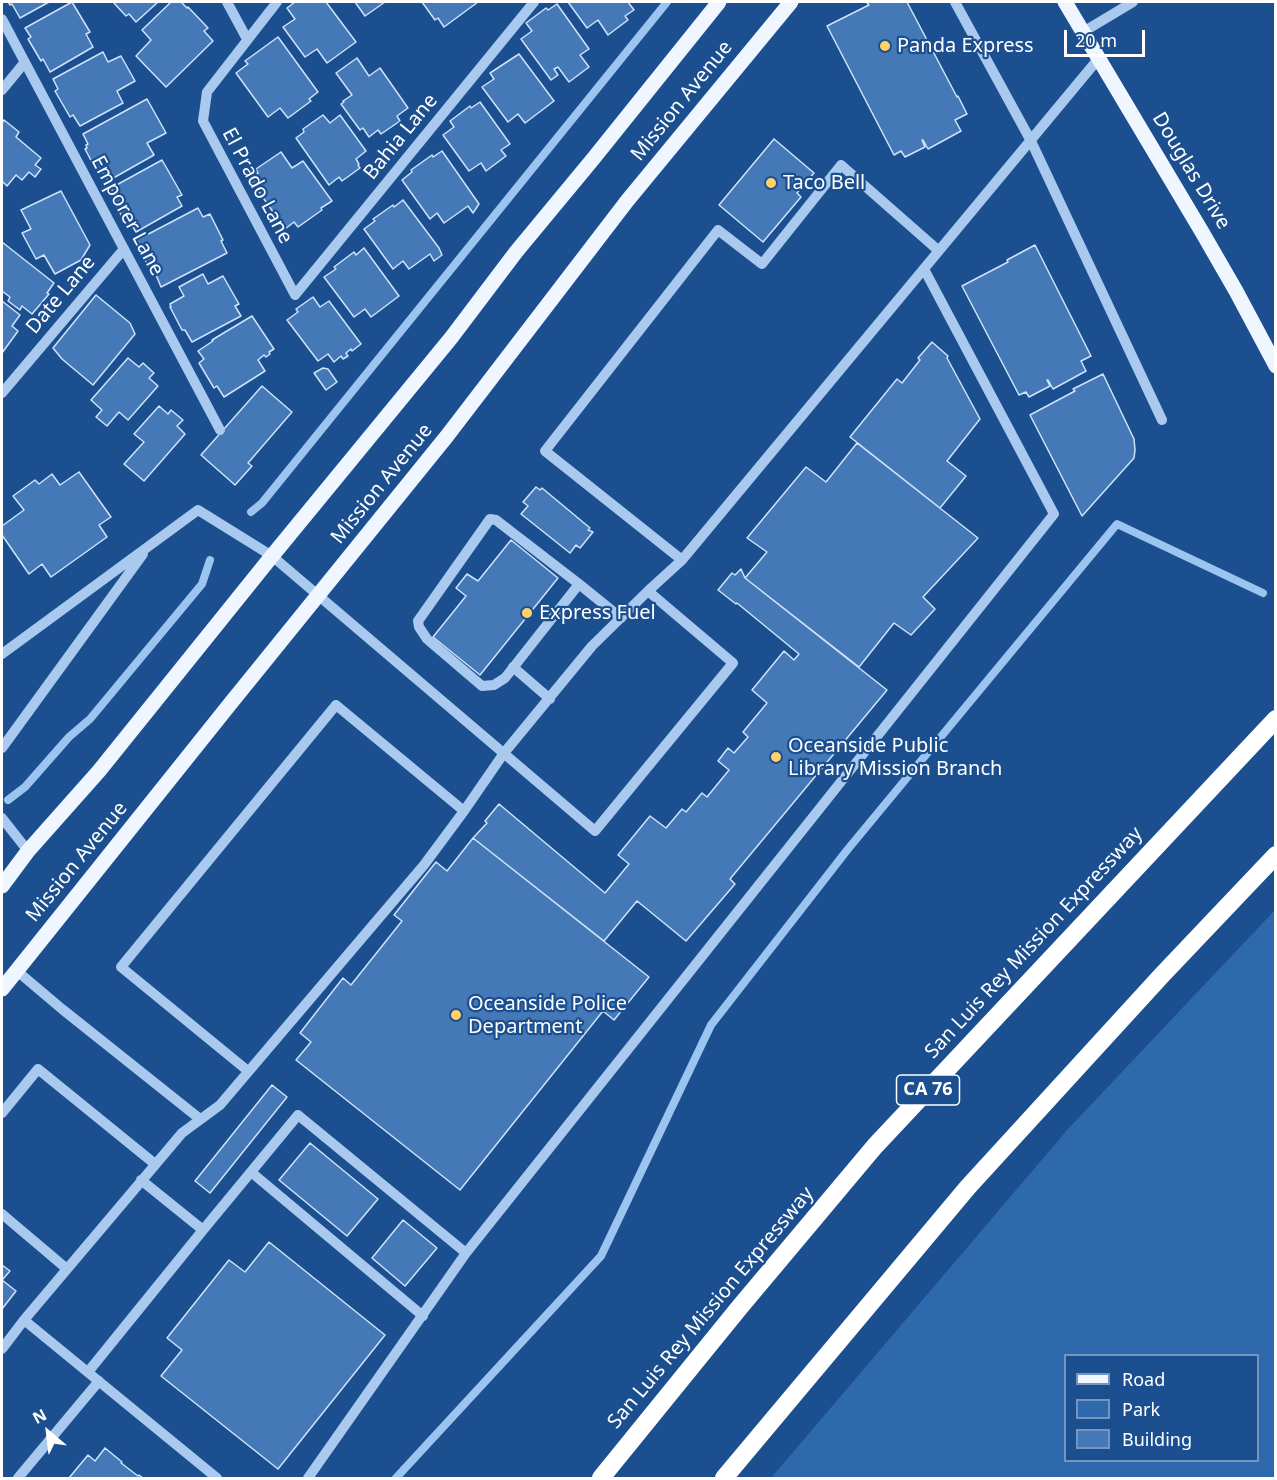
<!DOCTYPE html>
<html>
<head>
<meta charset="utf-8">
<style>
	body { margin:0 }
	#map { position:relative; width:1277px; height:1480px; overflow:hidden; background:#1b4f8f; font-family:"Noto Sans",sans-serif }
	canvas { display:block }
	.frame { position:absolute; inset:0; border:3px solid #fff; pointer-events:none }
	.legend { position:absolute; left:1064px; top:1354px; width:195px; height:108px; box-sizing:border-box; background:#1b4f8f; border:2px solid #7695bc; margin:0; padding:8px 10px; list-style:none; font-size:18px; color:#fff }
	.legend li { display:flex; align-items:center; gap:12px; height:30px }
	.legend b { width:30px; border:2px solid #7695bc }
	.north { position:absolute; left:18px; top:1402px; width:60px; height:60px; -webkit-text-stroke:4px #1b4f8f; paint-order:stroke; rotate:332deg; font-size:16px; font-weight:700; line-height:24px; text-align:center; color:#fff }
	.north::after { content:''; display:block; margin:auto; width:21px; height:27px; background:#fff; clip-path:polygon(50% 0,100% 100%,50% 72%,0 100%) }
	.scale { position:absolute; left:1064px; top:30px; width:81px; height:27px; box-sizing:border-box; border:3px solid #fff; border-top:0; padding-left:8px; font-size:18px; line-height:21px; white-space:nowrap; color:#fff; -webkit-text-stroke:4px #1b4f8f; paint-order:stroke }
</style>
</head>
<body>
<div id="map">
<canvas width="1277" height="1480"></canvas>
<div class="frame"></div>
<ul class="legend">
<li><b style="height:8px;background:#f0f6ff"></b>Road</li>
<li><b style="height:16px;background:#2e69ad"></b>Park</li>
<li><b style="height:16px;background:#4478b7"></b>Building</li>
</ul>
<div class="north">N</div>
<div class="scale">20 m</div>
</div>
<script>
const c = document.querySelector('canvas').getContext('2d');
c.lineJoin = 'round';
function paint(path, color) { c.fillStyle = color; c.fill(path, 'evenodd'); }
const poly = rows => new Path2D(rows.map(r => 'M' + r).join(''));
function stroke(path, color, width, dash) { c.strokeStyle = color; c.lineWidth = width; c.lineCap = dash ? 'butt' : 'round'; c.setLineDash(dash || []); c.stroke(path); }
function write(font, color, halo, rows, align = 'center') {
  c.font = font + ' "Noto Sans",sans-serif'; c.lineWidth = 4.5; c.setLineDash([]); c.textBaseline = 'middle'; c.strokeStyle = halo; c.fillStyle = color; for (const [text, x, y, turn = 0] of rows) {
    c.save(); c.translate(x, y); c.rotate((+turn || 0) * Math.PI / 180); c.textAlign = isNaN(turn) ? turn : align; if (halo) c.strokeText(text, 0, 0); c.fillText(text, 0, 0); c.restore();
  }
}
const green = poly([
	[1275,910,1275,1478,771,1478,1068,1129],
	[1066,1356,1258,1356,1258,1460,1066,1460]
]);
const stream = poly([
	[251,512,262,503,667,2],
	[8,800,25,787,69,737,90,719,202,584,210,560],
	[396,1478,601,1256,711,1025,848,849,1117,524,1263,593]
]);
const building = poly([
	[8,2,49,2,20,18,12,4,10,5,8,2],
	[72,2,90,32,86,34,93,47,50,72,43,59,41,61,28,39,31,37,25,28,72,2],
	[113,2,158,2,136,22,129,14,126,16,113,2],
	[171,2,181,2,187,8,188,7,208,28,204,31,213,41,166,87,136,56,151,40,142,30,171,2],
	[295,2,326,2,356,42,327,63,317,49,305,57,283,27,295,19,287,8,295,2],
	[355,2,385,2,365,16,355,2],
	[422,2,478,2,444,27,438,18,435,20,422,2],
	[568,2,628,2,634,10,625,16,628,20,608,35,598,20,587,28,568,2],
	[870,2,907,2,957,97,958,96,967,114,955,120,961,131,928,149,923,140,922,140,925,147,905,157,901,151,894,155,827,26,869,5,867,3,870,2],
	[557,4,589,49,580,55,589,67,569,82,558,67,554,69,558,75,551,80,521,39,532,31,526,23,546,8,548,10,557,4],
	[278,37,318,92,309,99,311,101,288,118,280,108,268,117,236,73,248,64,245,61,278,37],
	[103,52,108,62,121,56,135,81,117,91,123,103,80,126,73,115,70,117,55,91,58,89,53,79,103,52],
	[519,54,554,101,525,123,518,114,508,122,482,87,494,79,490,73,519,54],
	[357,58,369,76,380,68,408,108,397,116,400,121,381,134,378,130,369,137,363,128,360,130,341,104,344,102,343,101,352,95,336,73,357,58],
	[147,99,166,133,147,143,154,155,108,181,101,169,100,171,98,167,95,168,85,149,87,148,86,145,88,144,83,134,147,99],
	[480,102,510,144,501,150,506,156,486,171,481,163,469,171,443,135,454,127,450,121,470,106,471,108,480,102],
	[323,115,330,123,340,115,366,151,356,159,359,164,358,165,360,168,342,181,339,177,329,185,296,138,304,132,303,129,323,115],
	[4,120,19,132,16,137,41,158,35,165,41,169,35,177,29,172,22,180,16,175,7,186,2,181,2,123,4,120],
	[774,139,814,173,797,193,801,197,763,242,719,205,774,139],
	[442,151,479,204,473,213,468,206,444,223,437,213,430,219,402,180,412,172,411,170,432,155,433,157,442,151],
	[281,152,292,168,303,161,332,201,321,208,322,210,298,227,294,222,285,229,250,179,258,173,256,169,281,152],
	[162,160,182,195,177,197,182,206,136,232,131,224,126,224,114,202,116,201,114,199,116,198,111,188,162,160],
	[61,191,90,245,81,260,55,274,44,255,36,259,22,233,31,229,21,210,61,191],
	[403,200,439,248,442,255,434,261,430,254,409,269,403,261,393,269,364,229,375,221,373,219,393,205,394,207,403,200],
	[198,208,203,217,210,214,223,240,221,241,227,253,161,287,156,275,153,276,140,250,142,249,137,240,198,208],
	[2,242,54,283,47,293,49,294,32,314,22,306,20,310,8,301,10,297,2,291,2,242],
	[1035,245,1091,356,1081,361,1086,371,1053,389,1048,380,1047,380,1050,386,1029,397,1026,392,1019,395,962,286,1008,262,1007,260,1035,245],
	[364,248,399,296,371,317,365,309,354,317,324,277,336,269,334,267,354,252,356,255,364,248],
	[203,274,208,284,223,276,239,304,235,306,241,316,192,342,185,330,182,330,170,307,171,307,170,304,184,296,179,287,203,274],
	[96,295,130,323,135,334,93,385,62,359,53,348,96,295],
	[313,297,320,307,329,301,361,344,352,351,351,349,346,353,348,356,343,359,341,356,334,362,328,354,318,361,287,320,298,312,296,309,313,297],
	[2,301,20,315,12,326,18,331,2,353,2,301],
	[252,316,274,349,269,352,270,354,266,357,264,355,258,360,265,371,224,397,217,386,214,388,199,363,204,359,198,351,213,341,212,340,252,316],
	[932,342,948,356,947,358,980,419,947,461,966,476,940,508,850,437,897,379,902,383,920,360,918,358,932,342],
	[128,358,139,367,143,363,154,373,149,378,158,386,128,420,119,412,107,426,96,417,102,410,91,400,128,358],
	[323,368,328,369,337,382,326,390,314,373,323,368],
	[1103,374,1134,439,1135,450,1134,458,1082,516,1030,415,1075,391,1073,389,1103,374],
	[262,386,292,412,248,463,252,466,235,485,201,455,262,386],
	[159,406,168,414,171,410,183,420,177,426,185,434,144,481,124,464,144,442,134,434,159,406],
	[857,443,978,538,923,597,935,609,911,635,894,623,859,667,745,578,767,552,747,538,806,467,826,482,857,443],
	[79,472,111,517,99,525,107,537,51,577,42,564,29,574,2,535,2,526,24,510,13,496,35,480,39,484,52,474,60,485,79,472],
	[536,487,540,490,542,488,590,528,588,530,593,532,580,548,576,545,570,553,521,514,528,506,523,502,536,487],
	[511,540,558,578,480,675,433,637,466,596,456,588,467,574,478,581,511,540],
	[741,569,745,578,887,690,730,879,735,884,686,941,637,901,604,941,473,838,487,823,485,821,499,804,605,893,629,864,618,855,650,816,666,828,682,809,686,812,702,793,707,797,729,770,718,761,728,748,734,753,748,737,743,732,767,703,752,690,784,651,794,660,799,654,737,603,736,604,718,590,732,573,735,575,741,569],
	[473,838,649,977,614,1020,603,1011,460,1190,296,1060,311,1042,300,1033,343,978,351,985,402,921,394,915,436,862,447,871,473,838],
	[272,1085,287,1097,210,1193,195,1181,272,1085],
	[310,1143,378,1199,347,1236,279,1180,310,1143],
	[403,1220,437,1248,405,1286,372,1258,403,1220],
	[269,1242,385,1335,278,1469,161,1376,182,1350,167,1338,229,1260,245,1272,269,1242],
	[2,1265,10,1271,2,1280,16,1291,2,1309,2,1265],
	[105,1448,122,1462,121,1463,138,1476,139,1475,143,1478,69,1478,88,1455,95,1461,105,1448]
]);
const minor = poly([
	[227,2,247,39],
	[277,2,207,92,203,121,295,295,534,2],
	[955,2,1031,141,1162,420],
	[2,19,220,430],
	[1083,32,1133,2],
	[2,90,25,62],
	[2,393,124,249],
	[682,560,545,451,718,230,762,264,841,165,939,251],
	[579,584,505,678,494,685,482,686,427,639,419,627,418,621,490,519,496,520,579,584,621,618],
	[2,654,198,510,272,556,595,831,733,663,648,591],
	[513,667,550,699],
	[2,748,143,554],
	[2,818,28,851],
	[17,971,62,1009,200,1119],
	[248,1071,121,967,336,705,464,811],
	[2,1113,38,1069,155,1164],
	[251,1172,423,1316],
	[2,1214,67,1269],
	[203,1230,298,1115,466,1253],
	[2,1349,24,1320],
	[88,1372,203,1230,141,1180],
	[18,1478,99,1381],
	[217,1478,24,1320,182,1133,220,1105,424,865,464,811,504,753,592,646,648,591,682,560,1099,58],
	[308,1478,466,1253,1054,514,924,269]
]);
const major = poly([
	[1065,2,1202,232,1236,291,1276,366],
	[2,886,28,851,99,771,272,556,451,338,516,252,593,159,719,2],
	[2,989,230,704,447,436,627,201,791,2]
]);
const highway = poly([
	[601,1478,739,1308,875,1146,1276,719],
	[724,1478,968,1187,1162,975,1276,855]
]);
const markers = [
	[885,46,6,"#ffd166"],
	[771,183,6,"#ffd166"],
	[527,613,6,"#ffd166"],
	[776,757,6,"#ffd166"],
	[456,1015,6,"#ffd166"]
];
const shields = [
	[928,1090,63]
];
const shieldNames = [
	["CA 76",928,1090]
];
const poiNames = [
	["Panda Express",897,46],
	["Taco Bell",783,183],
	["Express Fuel",539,613],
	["Oceanside Public",788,746],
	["Library Mission Branch",788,769],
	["Oceanside Police",468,1004],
	["Department",468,1027]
];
const streetNames = [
	["Mission Avenue",682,101,-51],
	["Bahia Lane",401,137,-51],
	["Douglas Drive",1191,171,59],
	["El Prado Lane",257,186,62],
	["Emporer Lane",127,216,62],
	["Date Lane",61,295,-50],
	["Mission Avenue",382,484,-51],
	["Mission Avenue",77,862,-51],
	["San Luis Rey Mission Expressway",1034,943,-47],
	["San Luis Rey Mission Expressway",711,1308,-50]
];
paint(green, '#2e69ad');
stroke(stream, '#9cc4f0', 8);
paint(building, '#4478b7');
stroke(building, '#cfe3fa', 1.5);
stroke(minor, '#a9c9ee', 10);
stroke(major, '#f0f6ff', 15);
stroke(highway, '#fff', 18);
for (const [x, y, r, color] of markers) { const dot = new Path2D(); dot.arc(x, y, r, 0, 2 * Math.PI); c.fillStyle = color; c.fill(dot); stroke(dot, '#1b4f8f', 2); }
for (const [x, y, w] of shields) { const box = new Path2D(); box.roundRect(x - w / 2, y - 15, w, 30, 4.5); c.fillStyle = '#1b4f8f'; c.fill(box); stroke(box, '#fff', 1.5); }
write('bold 18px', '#fff', null, shieldNames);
write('20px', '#fff', '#1b4f8f', poiNames, 'left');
write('20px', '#fff', '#1b4f8f', streetNames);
</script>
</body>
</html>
